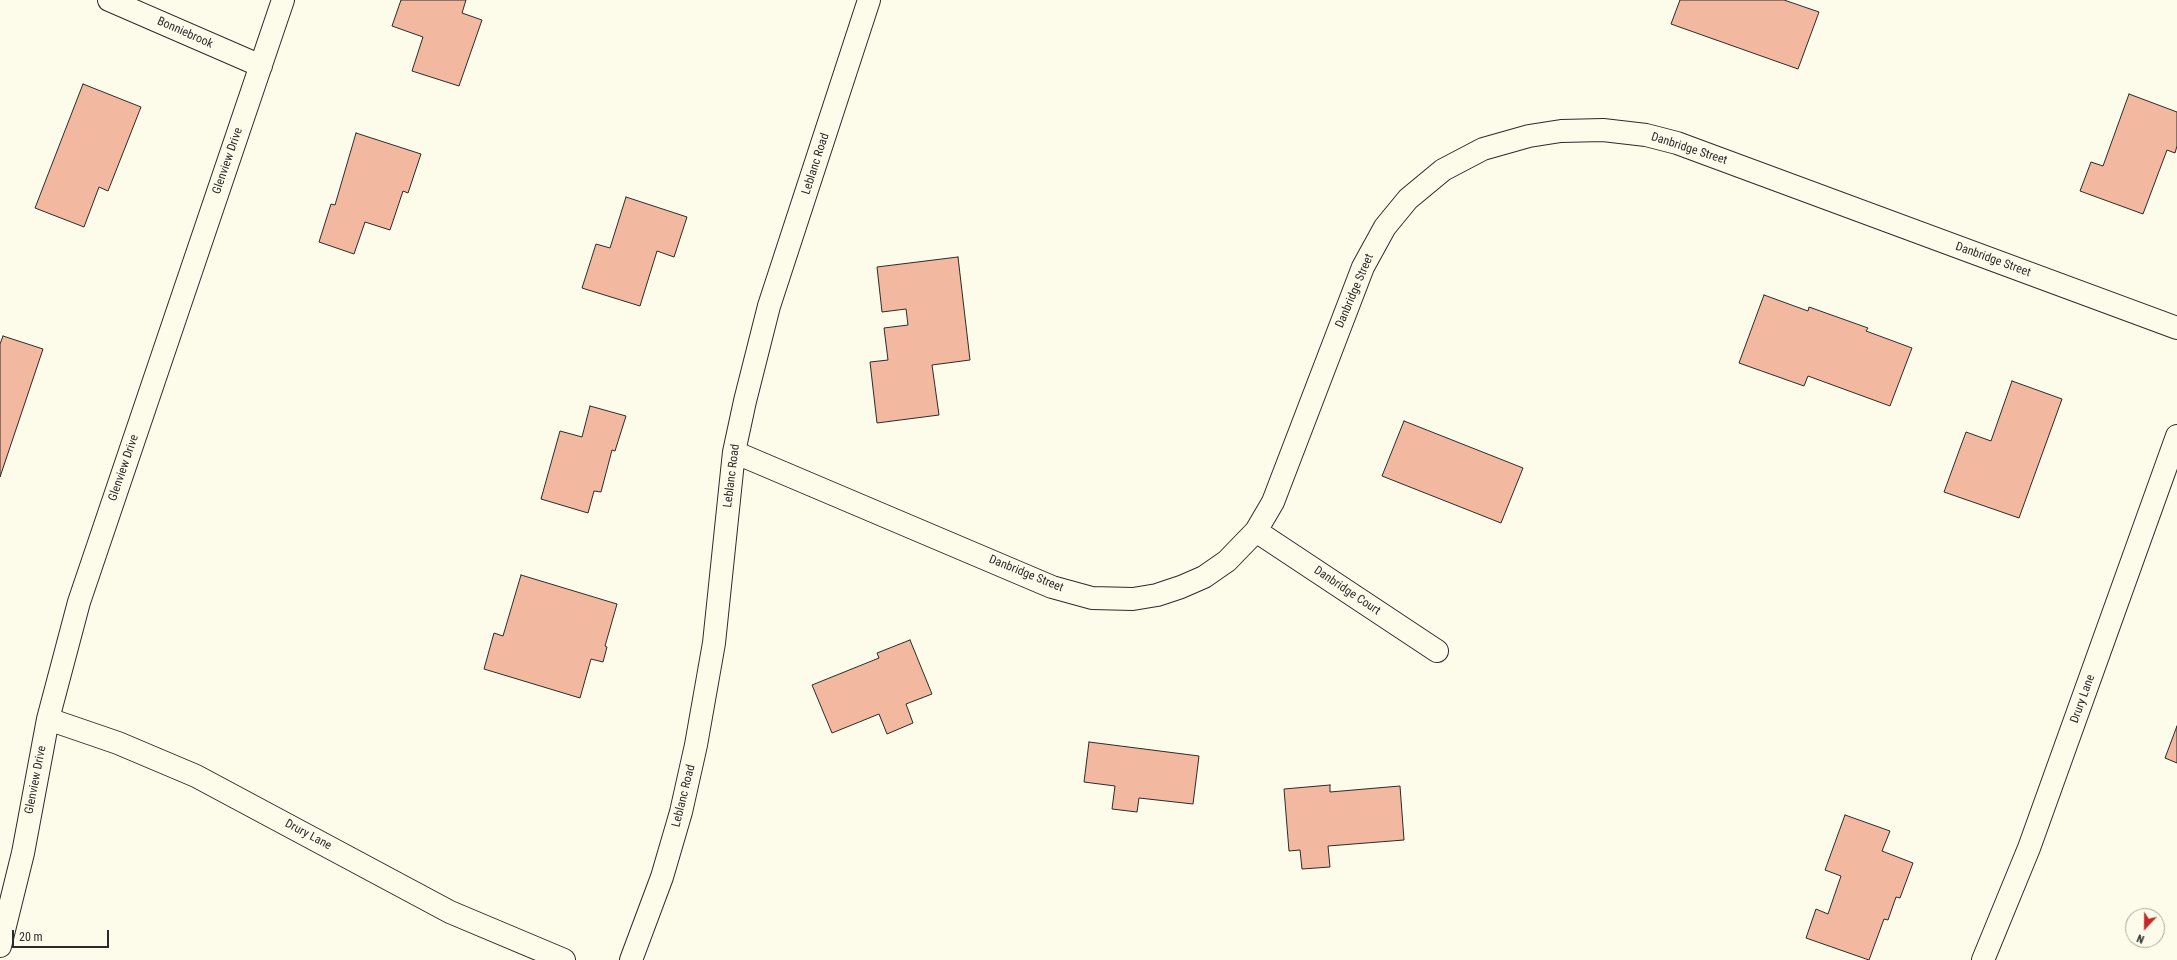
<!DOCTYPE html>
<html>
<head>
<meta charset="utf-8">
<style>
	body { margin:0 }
	#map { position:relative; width:2177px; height:960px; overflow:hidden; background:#fdfbea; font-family:"Roboto Condensed",sans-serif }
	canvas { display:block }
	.north { position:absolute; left:2125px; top:908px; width:40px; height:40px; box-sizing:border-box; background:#fdfbea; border:1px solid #a9a89e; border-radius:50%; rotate:202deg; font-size:11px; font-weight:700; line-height:16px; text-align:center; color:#2b2b2b }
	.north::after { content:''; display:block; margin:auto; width:14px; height:18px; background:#c62828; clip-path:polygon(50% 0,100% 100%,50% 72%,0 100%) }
	.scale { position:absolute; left:12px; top:930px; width:97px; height:18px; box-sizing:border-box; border:2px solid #2b2b2b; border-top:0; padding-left:5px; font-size:12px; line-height:14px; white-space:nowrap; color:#2b2b2b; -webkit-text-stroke:3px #fdfbea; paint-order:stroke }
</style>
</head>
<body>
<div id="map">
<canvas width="2177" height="960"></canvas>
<div class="north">N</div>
<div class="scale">20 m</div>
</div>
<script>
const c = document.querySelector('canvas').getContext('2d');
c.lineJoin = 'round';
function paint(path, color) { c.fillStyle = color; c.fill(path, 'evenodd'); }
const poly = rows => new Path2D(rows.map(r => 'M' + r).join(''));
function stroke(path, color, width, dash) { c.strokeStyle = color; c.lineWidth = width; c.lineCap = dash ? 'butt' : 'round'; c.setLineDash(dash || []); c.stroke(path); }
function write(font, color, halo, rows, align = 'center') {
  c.font = font + ' "Roboto Condensed",sans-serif'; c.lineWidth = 3; c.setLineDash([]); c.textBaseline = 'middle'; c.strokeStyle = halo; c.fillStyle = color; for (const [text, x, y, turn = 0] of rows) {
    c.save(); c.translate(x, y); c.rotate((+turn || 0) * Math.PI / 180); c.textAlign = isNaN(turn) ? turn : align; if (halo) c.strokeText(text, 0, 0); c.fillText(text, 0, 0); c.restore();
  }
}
const building = poly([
	[401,0,466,0,462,13,482,20,459,86,412,71,423,37,392,26,401,0],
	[1680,0,1784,0,1819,12,1798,69,1671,24,1680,0],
	[83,84,141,107,108,191,99,187,84,227,35,208,83,84],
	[2129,94,2177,112,2177,146,2175,153,2167,150,2143,214,2080,191,2091,162,2103,166,2129,94],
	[356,133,421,154,408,193,403,191,390,230,365,222,354,254,319,242,331,204,335,205,356,133],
	[626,197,687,217,674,257,657,251,640,306,582,288,596,244,610,248,626,197],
	[958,257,970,360,932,365,939,415,877,423,870,362,888,360,884,328,908,325,906,309,882,312,877,267,958,257],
	[1764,295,1808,311,1809,307,1868,328,1866,331,1912,348,1890,406,1808,376,1804,386,1739,363,1764,295],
	[3,336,43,349,0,477,0,344,3,336],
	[2012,381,2062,399,2019,518,1944,492,1966,432,1991,441,2012,381],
	[590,406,626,416,615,451,612,450,601,492,594,491,588,513,541,499,560,431,582,437,590,406],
	[1404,421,1523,468,1501,523,1382,476,1404,421],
	[521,575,617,604,605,646,607,647,603,662,591,659,580,698,484,669,494,633,503,636,521,575],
	[910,640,932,694,906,704,913,723,887,734,879,714,832,733,812,685,879,658,877,653,910,640],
	[2177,726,2177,763,2165,758,2177,726],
	[1089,742,1199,756,1193,804,1139,798,1137,812,1112,809,1115,786,1084,782,1089,742],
	[1330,785,1330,792,1400,786,1404,840,1328,846,1330,867,1302,869,1300,850,1289,851,1284,789,1330,785],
	[1845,815,1890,831,1882,851,1913,863,1900,898,1896,897,1888,920,1884,919,1869,960,1806,938,1816,909,1828,914,1841,876,1825,870,1845,815]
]);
const minor = poly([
	[109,0,261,66],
	[734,452,1052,587,1092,598,1133,599,1157,595,1181,587,1204,577,1227,561,1256,531,1273,502,1363,267,1385,227,1408,199,1443,170,1483,149,1529,136,1561,131,1603,130,1646,135,1677,143,2177,328],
	[1256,531,1437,651],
	[48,719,118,743,196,776,450,912,564,960],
	[0,946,23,853,48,719,79,602,283,0],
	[631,960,662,877,681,812,696,745,714,643,734,452,745,401,769,306,869,0],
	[1983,960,2029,848,2177,436]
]);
const streetNames = [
	["Bonniebrook",185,33,24],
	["Danbridge Street",1689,149,18],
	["Glenview Drive",228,161,-71],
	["Leblanc Road",816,164,-72],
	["Danbridge Street",1993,260,20],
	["Danbridge Street",1355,291,-67],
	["Glenview Drive",124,468,-71],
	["Leblanc Road",732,476,-83],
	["Danbridge Street",1026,574,22],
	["Danbridge Court",1347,591,34],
	["Drury Lane",2083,699,-70],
	["Glenview Drive",36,780,-79],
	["Leblanc Road",684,796,-76],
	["Drury Lane",308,835,28]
];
paint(building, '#f2b8a0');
stroke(building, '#2b2b2b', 1);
stroke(minor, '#2b2b2b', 24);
stroke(minor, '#fdfbea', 22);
write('12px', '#2b2b2b', '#fdfbea', streetNames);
</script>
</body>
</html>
